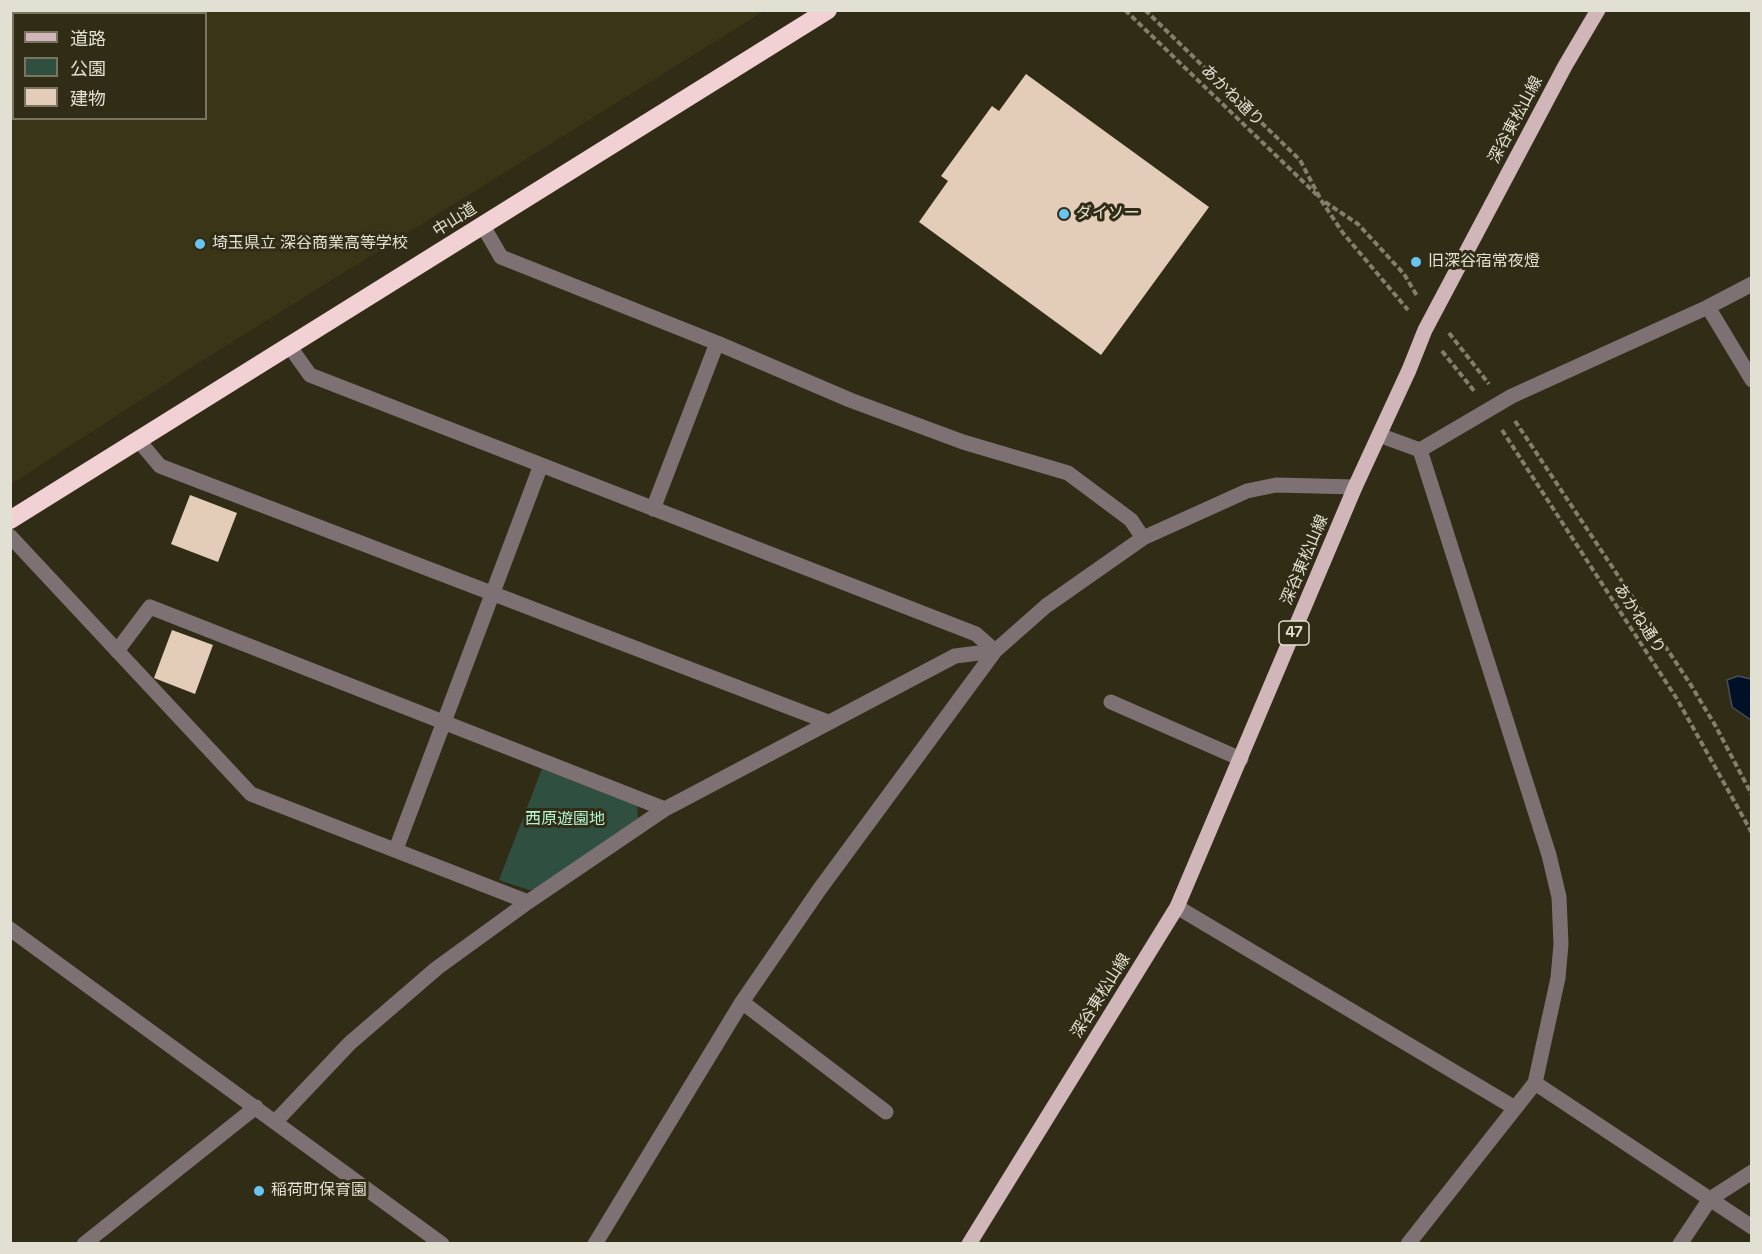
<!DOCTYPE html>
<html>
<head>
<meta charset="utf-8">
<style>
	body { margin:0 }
	#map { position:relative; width:1762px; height:1254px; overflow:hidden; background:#312c16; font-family:"Space Grotesk","Noto Sans JP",sans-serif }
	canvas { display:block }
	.frame { position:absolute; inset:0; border:12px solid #e2e0d2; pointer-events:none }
	.legend { position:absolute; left:12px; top:12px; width:195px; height:108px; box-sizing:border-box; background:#312c16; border:2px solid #787461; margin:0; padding:8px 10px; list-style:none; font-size:18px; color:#e2e0d2 }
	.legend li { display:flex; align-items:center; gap:12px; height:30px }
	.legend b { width:30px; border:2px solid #787461 }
</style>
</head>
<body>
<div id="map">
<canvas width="1762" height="1254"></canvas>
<div class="frame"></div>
<ul class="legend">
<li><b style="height:8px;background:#d1b6b9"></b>道路</li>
<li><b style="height:16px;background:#2f5040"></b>公園</li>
<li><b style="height:16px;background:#e3ccb8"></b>建物</li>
</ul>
</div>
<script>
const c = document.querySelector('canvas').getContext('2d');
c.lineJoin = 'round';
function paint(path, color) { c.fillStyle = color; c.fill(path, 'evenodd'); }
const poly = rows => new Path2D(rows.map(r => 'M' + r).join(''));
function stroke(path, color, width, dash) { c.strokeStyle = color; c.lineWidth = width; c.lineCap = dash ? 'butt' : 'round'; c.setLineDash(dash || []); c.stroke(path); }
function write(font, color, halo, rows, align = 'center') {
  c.font = font + ' "Space Grotesk","Noto Sans JP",sans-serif'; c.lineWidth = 6; c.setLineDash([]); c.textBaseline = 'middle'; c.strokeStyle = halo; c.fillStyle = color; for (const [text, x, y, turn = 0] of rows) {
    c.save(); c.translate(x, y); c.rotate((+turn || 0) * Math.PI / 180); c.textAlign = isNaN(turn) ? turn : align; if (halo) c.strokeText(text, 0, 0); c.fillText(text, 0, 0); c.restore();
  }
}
const built = poly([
	[11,10,764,10,764,11,187,370,11,484],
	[14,14,206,14,206,118,14,118]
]);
const green = poly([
	[542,769,637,806,638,818,537,889,529,890,499,880]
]);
const water = poly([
	[1738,676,1751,679,1751,720,1732,707,1727,680,1738,676]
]);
const building = poly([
	[1026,74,1209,207,1101,355,919,222,948,181,941,176,992,106,999,111],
	[190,495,237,513,218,562,171,544],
	[172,630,213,645,195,694,154,678]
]);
const path = poly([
	[1125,10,1317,195],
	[1145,10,1300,160,1321,200,1343,233,1408,310],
	[1325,202,1358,224,1404,274,1417,296],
	[1449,333,1489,384],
	[1442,351,1475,392],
	[1515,421,1689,682,1715,725,1752,795],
	[1502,430,1677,699,1752,833]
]);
const minor = poly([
	[483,226,501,257,717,343,850,400,963,442,1068,473,1131,520,1143,538],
	[1708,307,1752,380],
	[290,347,310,375,976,634,995,651],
	[1379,435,1420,450,1512,396,1708,307,1752,284],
	[139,441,160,466,828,722],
	[653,509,717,343],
	[10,536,251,794,528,902],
	[117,651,150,607,665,809],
	[1111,702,1241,759],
	[396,849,541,465],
	[1177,907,1515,1108],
	[10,929,442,1244],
	[742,1002,886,1112],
	[1535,1083,1752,1227],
	[276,1121,350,1043,437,968,528,902,665,809,955,656,995,651],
	[84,1244,256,1107],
	[595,1244,742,1002,819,890,995,651,1046,606,1143,538,1247,491,1276,485,1355,487],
	[1408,1244,1535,1083,1558,978,1561,944,1559,897,1549,855,1420,450],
	[1680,1244,1710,1199,1752,1172]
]);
const major = poly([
	[969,1244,1177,907,1355,487,1409,370,1425,330,1565,66,1598,10]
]);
const highway = poly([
	[10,520,828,10]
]);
const markers = [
	[1064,214,6,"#69c4f1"],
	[200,244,6,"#69c4f1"],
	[1416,262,6,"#69c4f1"],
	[259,1191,6,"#69c4f1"]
];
const shields = [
	[1294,633,30]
];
const shieldNames = [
	["47",1294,633]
];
const streetNames = [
	["あかね通り",1232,96,44],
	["深谷東松山線",1516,120,-62],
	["中山道",455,220,-32],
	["深谷東松山線",1305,560,-67],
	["あかね通り",1639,619,57],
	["深谷東松山線",1101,996,-58]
];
const poiNames = [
	["ダイソー",1076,214],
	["埼玉県立 深谷商業高等学校",212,244],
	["旧深谷宿常夜燈",1428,262],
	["稲荷町保育園",271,1191]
];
const parkNames = [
	["西原遊園地",565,820]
];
paint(built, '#3b3517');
paint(green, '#2f5040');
paint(water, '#001127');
stroke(water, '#444f5a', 1.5);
paint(building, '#e3ccb8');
stroke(path, '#827f6c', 4, [6, 3]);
stroke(minor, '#7e7173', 15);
stroke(major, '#d1b6b9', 15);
stroke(highway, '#f2d1d5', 18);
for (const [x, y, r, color] of markers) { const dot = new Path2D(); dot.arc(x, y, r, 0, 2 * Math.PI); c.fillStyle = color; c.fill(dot); stroke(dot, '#312c16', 2); }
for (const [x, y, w] of shields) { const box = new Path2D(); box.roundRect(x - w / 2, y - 12, w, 24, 4.5); c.fillStyle = '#312c16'; c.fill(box); stroke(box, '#e2e0d2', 1.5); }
write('bold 15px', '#e2e0d2', null, shieldNames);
write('16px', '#e2e0d2', '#312c16', streetNames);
write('16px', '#e2e0d2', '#312c16', poiNames, 'left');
write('16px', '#b1f5d3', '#312c16', parkNames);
</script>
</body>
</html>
